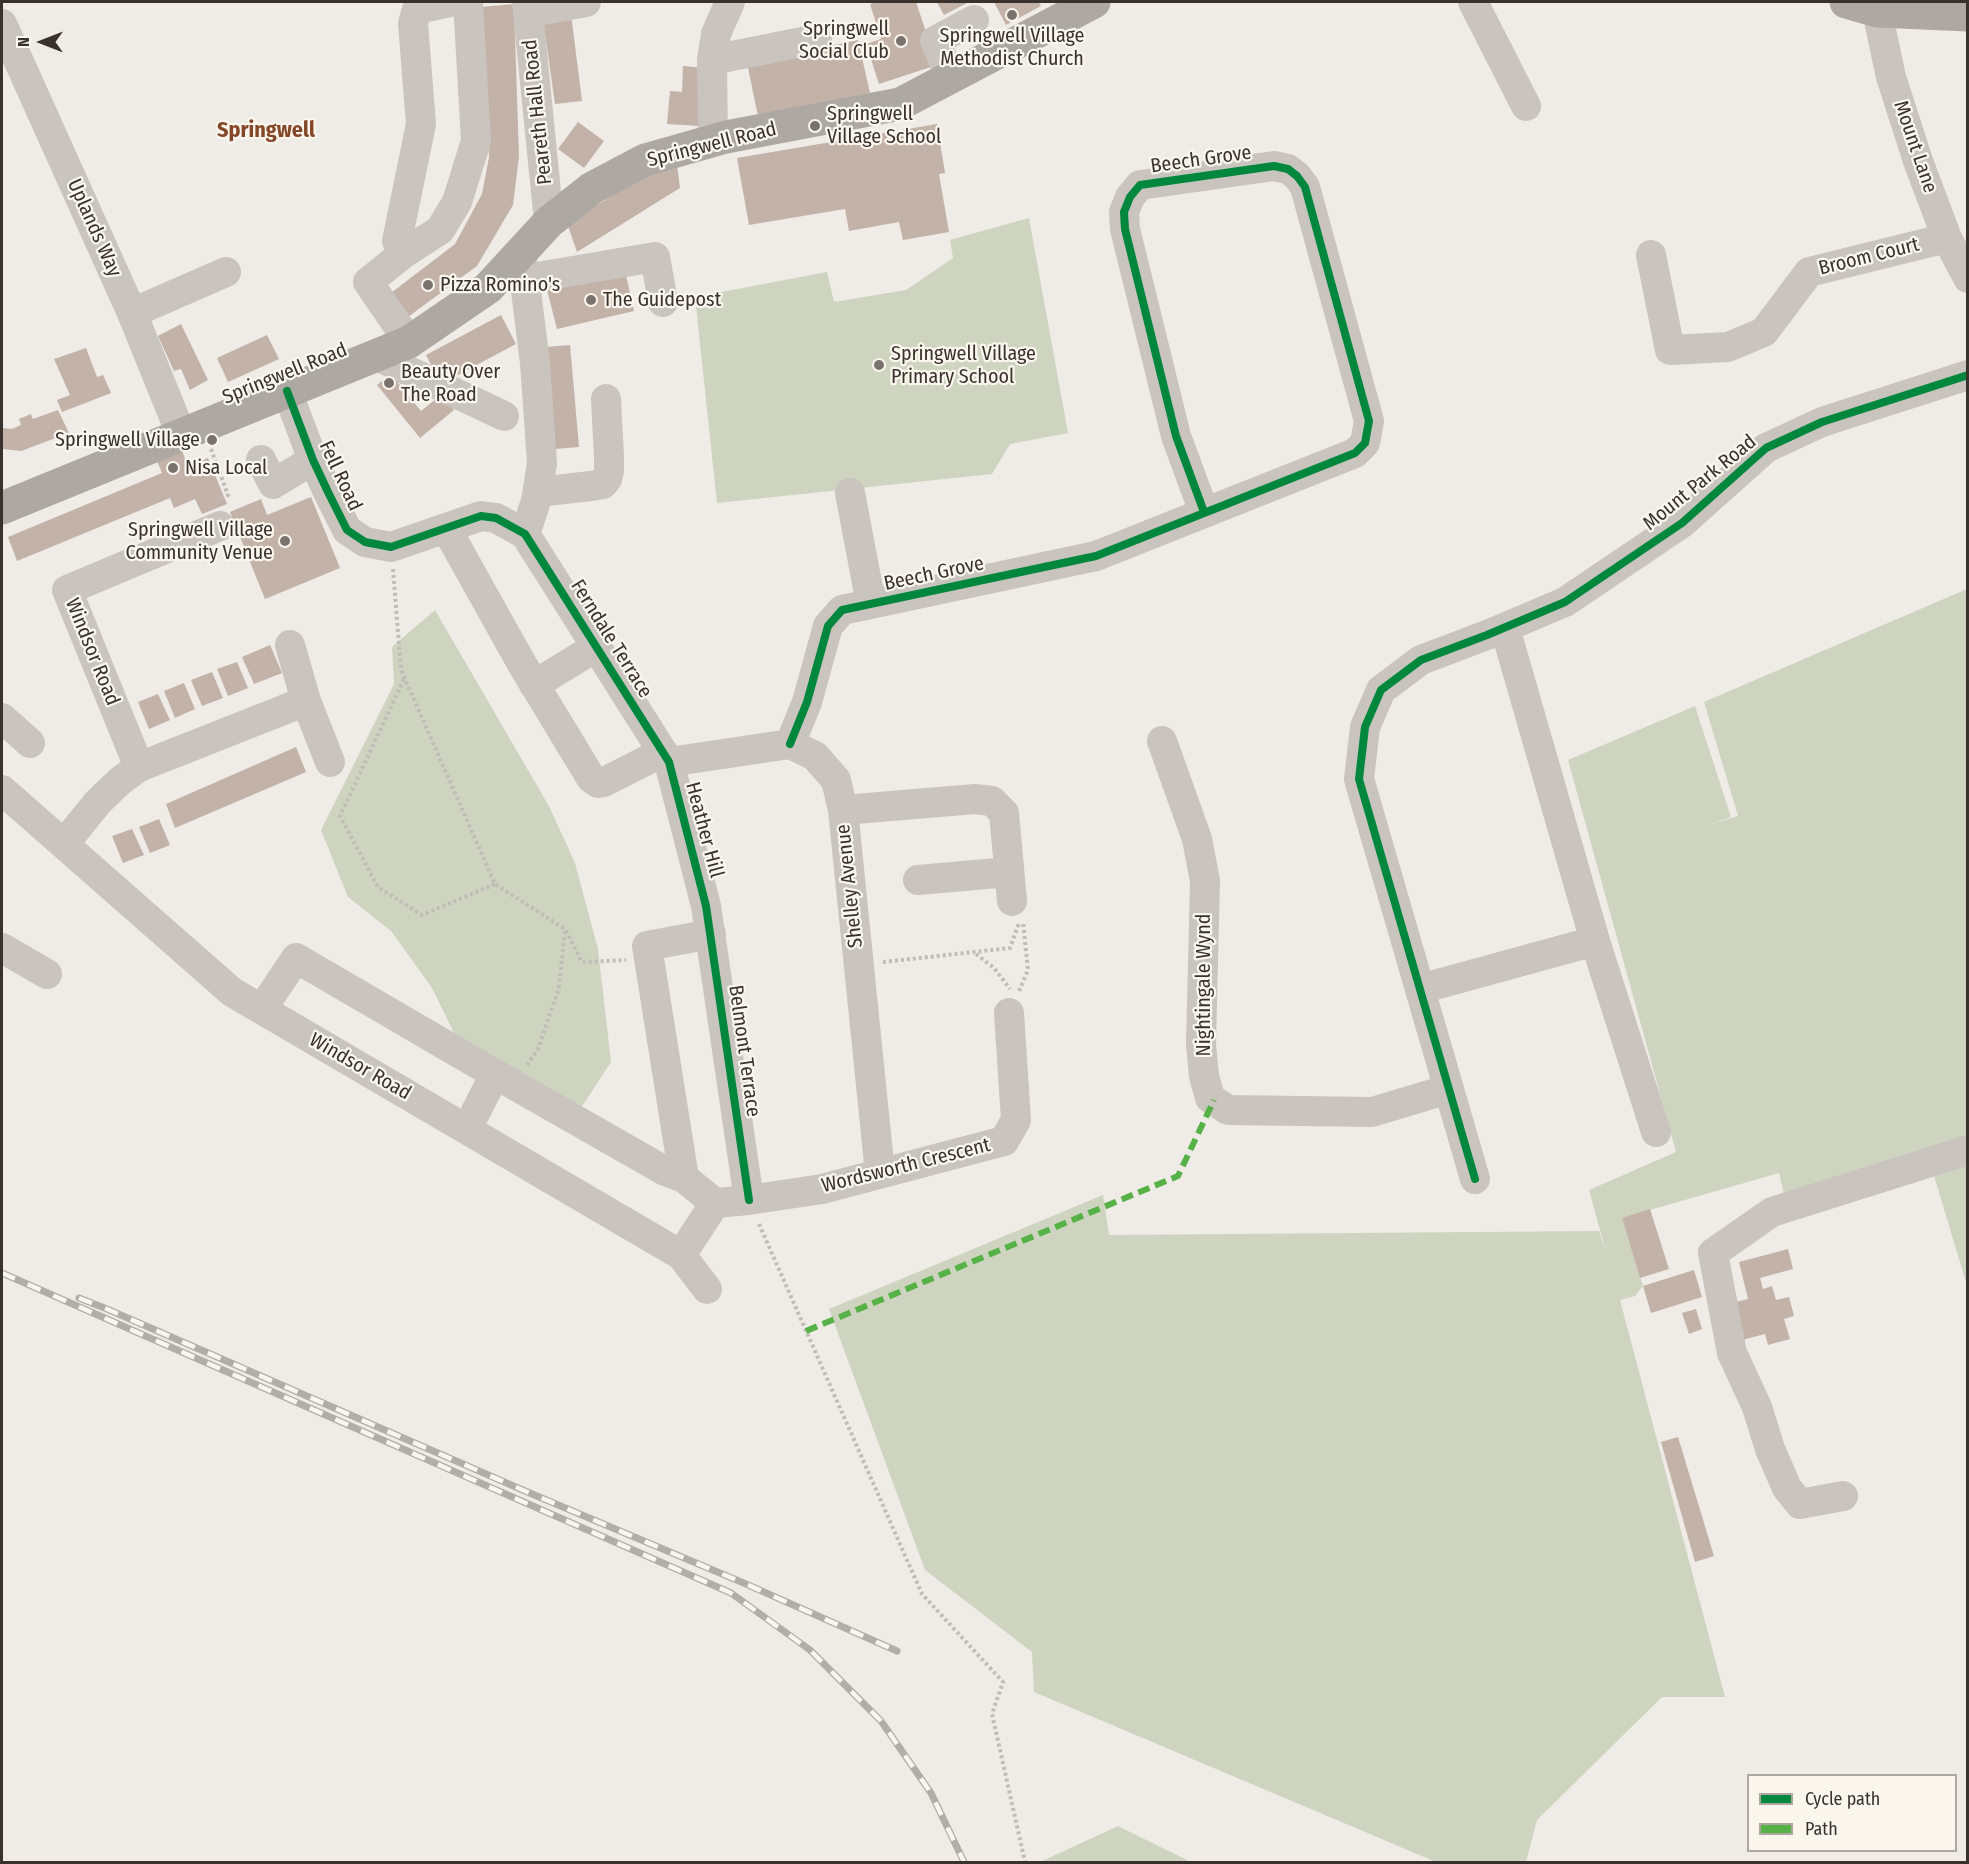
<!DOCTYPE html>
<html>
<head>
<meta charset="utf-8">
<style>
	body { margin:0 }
	#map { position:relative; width:1969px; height:1864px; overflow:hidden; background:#efebe6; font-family:"Fira Sans Condensed",sans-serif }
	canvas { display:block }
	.frame { position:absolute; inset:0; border:3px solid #39312c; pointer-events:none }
	.legend { position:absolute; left:1747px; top:1774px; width:210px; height:78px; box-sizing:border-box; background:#faf6ee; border:2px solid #ada7a0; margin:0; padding:8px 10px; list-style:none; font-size:18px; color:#39312c }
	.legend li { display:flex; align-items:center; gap:12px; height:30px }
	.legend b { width:30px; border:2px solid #ada7a0 }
	.north { position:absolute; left:12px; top:12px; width:60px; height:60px; -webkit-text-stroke:4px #faf6ee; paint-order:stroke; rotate:270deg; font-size:16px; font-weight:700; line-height:24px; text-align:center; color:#39312c }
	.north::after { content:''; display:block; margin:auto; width:21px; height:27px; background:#39312c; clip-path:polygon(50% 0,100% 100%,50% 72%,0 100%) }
</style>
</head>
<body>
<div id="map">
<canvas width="1969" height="1864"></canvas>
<div class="frame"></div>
<ul class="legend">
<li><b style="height:8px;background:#00873e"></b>Cycle path</li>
<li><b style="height:8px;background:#56b246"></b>Path</li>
</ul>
<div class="north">N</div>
</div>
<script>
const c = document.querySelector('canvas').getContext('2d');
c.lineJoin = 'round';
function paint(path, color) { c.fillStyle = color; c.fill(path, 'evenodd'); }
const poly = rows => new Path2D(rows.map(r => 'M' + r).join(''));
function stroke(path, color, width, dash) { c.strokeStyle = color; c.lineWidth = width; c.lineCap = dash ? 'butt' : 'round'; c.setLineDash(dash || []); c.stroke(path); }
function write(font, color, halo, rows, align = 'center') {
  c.font = font + ' "Fira Sans Condensed",sans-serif'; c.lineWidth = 4.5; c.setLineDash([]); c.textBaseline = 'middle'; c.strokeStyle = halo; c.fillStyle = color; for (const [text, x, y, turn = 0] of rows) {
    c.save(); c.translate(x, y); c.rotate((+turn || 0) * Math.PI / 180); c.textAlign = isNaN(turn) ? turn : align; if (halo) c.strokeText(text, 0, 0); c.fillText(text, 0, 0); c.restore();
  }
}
const green = poly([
	[1029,218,1068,433,1010,444,992,474,717,503,695,297,827,272,834,302,906,290,953,258,950,240],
	[1967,589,1967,1286,1930,1162,1787,1207,1779,1173,1622,1218,1643,1286,1635,1296,1620,1300,1725,1697,1662,1697,1537,1820,1526,1862,1436,1862,1034,1692,1032,1652,925,1570,829,1309,1103,1195,1109,1235,1599,1231,1607,1256,1589,1190,1676,1152,1568,760,1695,706,1731,817,1708,825,1738,816,1704,702],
	[435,610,550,808,575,863,598,949,611,1062,579,1111,456,1037,432,988,391,931,348,897,321,830,394,684,392,647],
	[1118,1826,1191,1862,1040,1862]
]);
const building = poly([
	[878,2,916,2,937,65,879,84,866,44,881,39,870,4],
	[937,2,969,2,944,15],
	[994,2,1039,2,1041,6,1006,25],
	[514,4,519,157,513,205,477,266,408,317,391,293,455,244,482,194,489,157,481,7],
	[571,14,582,101,555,104,543,19],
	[858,40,870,93,758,116,747,63],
	[683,66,704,68,700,126,667,124,670,91,682,92],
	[578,122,604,141,584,168,558,149],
	[937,124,945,173,939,174,949,232,903,240,899,222,849,231,845,209,749,225,737,158],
	[676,157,680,188,577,252,567,223],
	[625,271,634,311,557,329,547,290],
	[501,315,516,344,441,384,426,355],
	[181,324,208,380,190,390,181,369,174,371,158,336],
	[267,335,279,359,228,382,217,358],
	[570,345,579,447,555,449,546,347],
	[86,348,97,377,103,375,111,393,62,412,57,400,70,395,54,359],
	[391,374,421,411,441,395,454,410,420,438,377,385],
	[58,410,69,433,21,451,3,449,2,428,12,429,21,425,19,419,31,414,33,419],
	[182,451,188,466,208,458,227,504,202,514,195,499,174,508,170,498,17,561,8,537,162,473,157,461],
	[311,497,340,568,265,599,230,512,261,499,267,515],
	[270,645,282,673,254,684,242,657],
	[237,662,248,688,228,696,217,669],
	[212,672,223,698,202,706,191,680],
	[184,683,195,709,175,718,164,691],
	[158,694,170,720,149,729,138,702],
	[296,747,306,772,175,828,166,804],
	[159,819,170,845,150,853,139,827],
	[132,829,144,855,123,863,112,836],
	[1650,1209,1669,1269,1640,1278,1622,1218],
	[1788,1249,1793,1269,1760,1278,1763,1289,1772,1286,1776,1300,1789,1297,1794,1316,1784,1319,1790,1339,1768,1345,1765,1334,1738,1341,1727,1304,1748,1299,1739,1262],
	[1694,1270,1702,1297,1651,1313,1643,1286],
	[1696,1309,1702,1329,1689,1334,1682,1313],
	[1678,1437,1714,1556,1695,1562,1661,1442]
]);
const path = poly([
	[211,449,228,495,217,500],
	[393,569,401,670,495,884,565,929,582,962,626,960],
	[404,679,340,816,378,887,422,915,495,884],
	[976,954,994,968,1010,989],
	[883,962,1010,948,1019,923],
	[1019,991,1028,970,1023,922],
	[527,1065,538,1049,559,988,565,930],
	[759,1224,922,1594,1003,1682,992,1714,1025,1862]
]);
const minor = poly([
	[527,2,549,222],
	[1473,2,1526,106],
	[1877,11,1891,77,1918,161,1947,238,1968,278],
	[528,13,586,2],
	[2,24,132,313,181,434],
	[712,60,817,39],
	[951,77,935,41,974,20],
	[713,141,712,60,716,34,730,2],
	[521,251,535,363,542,463,536,501,525,534],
	[403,254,397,241,421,124,413,23,417,9,450,2],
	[1651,255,1670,350,1728,347,1764,332,1809,272,1947,238],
	[526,279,655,257,663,302],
	[132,313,226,272],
	[409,342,368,282,403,254,440,230,457,202,476,141,468,2],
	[375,355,504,416],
	[287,391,313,460,328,492,347,530,365,542,391,547,481,516,496,518,525,534,669,762,706,906,749,1200],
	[261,460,273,484,313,460],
	[538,492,591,486,603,484,607,479,609,471,609,457,606,399],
	[850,493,871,604],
	[446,528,522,664,591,778,598,783,604,782,663,752],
	[1505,628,1595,941],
	[534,685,596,647],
	[306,701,330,762],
	[2,718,30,743],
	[1162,741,1197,839,1205,881,1201,1044,1204,1076,1210,1098,1228,1110,1372,1112,1449,1089],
	[790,744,807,702,828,626,842,610,1096,556,1355,453,1365,443,1369,421,1305,187,1297,176,1288,169,1274,166,1140,185,1130,197,1124,212,1125,229,1176,436,1204,512],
	[669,762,790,744,815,756,836,780,843,810,880,1173],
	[139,767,67,590,220,526],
	[2,790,232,992,681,1255,707,1289],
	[843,810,975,799,992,801,1004,813,1012,901],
	[64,844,98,802,120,781,139,767,306,701,290,645],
	[918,880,1009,872],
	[711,934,647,946,684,1178,715,1203],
	[2,948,47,974],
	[1420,989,1595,941,1656,1132],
	[262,1009,296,958,495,1074],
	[467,1129,495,1074,665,1171,684,1178],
	[1475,1179,1359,779,1365,727,1381,690,1421,660,1487,635,1565,602,1682,523,1766,448,1822,422,1968,375],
	[681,1255,715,1203,749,1200,822,1189,1004,1141,1016,1120,1009,1013],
	[1843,1496,1800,1504,1787,1488,1770,1449,1757,1407,1732,1353,1713,1253,1772,1212,1968,1150]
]);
const major = poly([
	[1846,2,1877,11,1968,15],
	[2,508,409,342,488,288,549,222,592,188,645,160,726,137,900,104,1094,2]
]);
const rail = poly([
	[2,1273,731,1593,810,1650,881,1721,931,1793,964,1862],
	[79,1298,107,1309,525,1491,746,1584,897,1651]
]);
const quiet = poly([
	[806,1331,1178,1176,1214,1100]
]);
const cycleway = poly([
	[287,391,313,460,328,492,347,530,365,542,391,547,481,516,496,518,525,534,669,762,706,906,749,1200],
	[790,744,807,702,828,626,842,610,1096,556,1355,453,1365,443,1369,421,1305,187,1297,176,1288,169,1274,166,1140,185,1130,197,1124,212,1125,229,1176,436,1204,512],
	[1475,1179,1359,779,1365,727,1381,690,1421,660,1487,635,1565,602,1682,523,1766,448,1822,422,1968,375]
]);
const markers = [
	[1012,15,6,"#79726d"],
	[901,41,6,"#79726d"],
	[815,126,6,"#79726d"],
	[428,285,6,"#79726d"],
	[591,300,6,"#79726d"],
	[879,365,6,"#79726d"],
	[389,383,6,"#79726d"],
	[212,440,6,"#79726d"],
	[173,468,6,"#79726d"],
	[285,541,6,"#79726d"]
];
const poiNames = [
	["Springwell",889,29,"right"],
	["Social Club",889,52,"right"],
	["Springwell Village",1012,36,"center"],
	["Methodist Church",1012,59,"center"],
	["Springwell",827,114],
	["Village School",827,137],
	["Pizza Romino's",440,285],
	["The Guidepost",603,300],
	["Springwell Village",891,354],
	["Primary School",891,377],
	["Beauty Over",401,372],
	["The Road",401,395],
	["Springwell Village",200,440,"right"],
	["Nisa Local",185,468],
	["Springwell Village",273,530,"right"],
	["Community Venue",273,553,"right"]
];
const streetNames = [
	["Peareth Hall Road",538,112,-96],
	["Springwell Road",712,145,-14],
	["Mount Lane",1915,147,71],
	["Beech Grove",1201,160,-8],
	["Uplands Way",94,228,66],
	["Broom Court",1869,257,-14],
	["Springwell Road",285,374,-22],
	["Fell Road",340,476,65],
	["Mount Park Road",1700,483,-39],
	["Beech Grove",934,574,-12],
	["Ferndale Terrace",611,639,58],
	["Windsor Road",92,652,68],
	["Heather Hill",704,830,75],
	["Shelley Avenue",850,886,-96],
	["Nightingale Wynd",1204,985,-90],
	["Belmont Terrace",744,1051,82],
	["Windsor Road",360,1067,30],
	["Wordsworth Crescent",906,1166,-14]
];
const quarterNames = [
	["Springwell",266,131]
];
paint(green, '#cfd4c1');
paint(building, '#c2b2a8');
stroke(path, '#c1bcb7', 4, [3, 3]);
stroke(minor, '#c9c4be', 30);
stroke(major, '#aea8a3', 33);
stroke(rail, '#b1ada8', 7);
stroke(rail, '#faf6ee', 4.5, [14]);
stroke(quiet, '#56b246', 6, [12, 6]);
stroke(cycleway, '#00873e', 8);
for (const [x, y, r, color] of markers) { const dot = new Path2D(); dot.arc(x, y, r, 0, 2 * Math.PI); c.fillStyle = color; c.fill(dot); stroke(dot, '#faf6ee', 2); }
write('20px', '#39312c', '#faf6ee', poiNames, 'left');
write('20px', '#39312c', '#faf6ee', streetNames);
write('bold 22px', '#844829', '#faf6ee', quarterNames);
</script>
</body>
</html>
